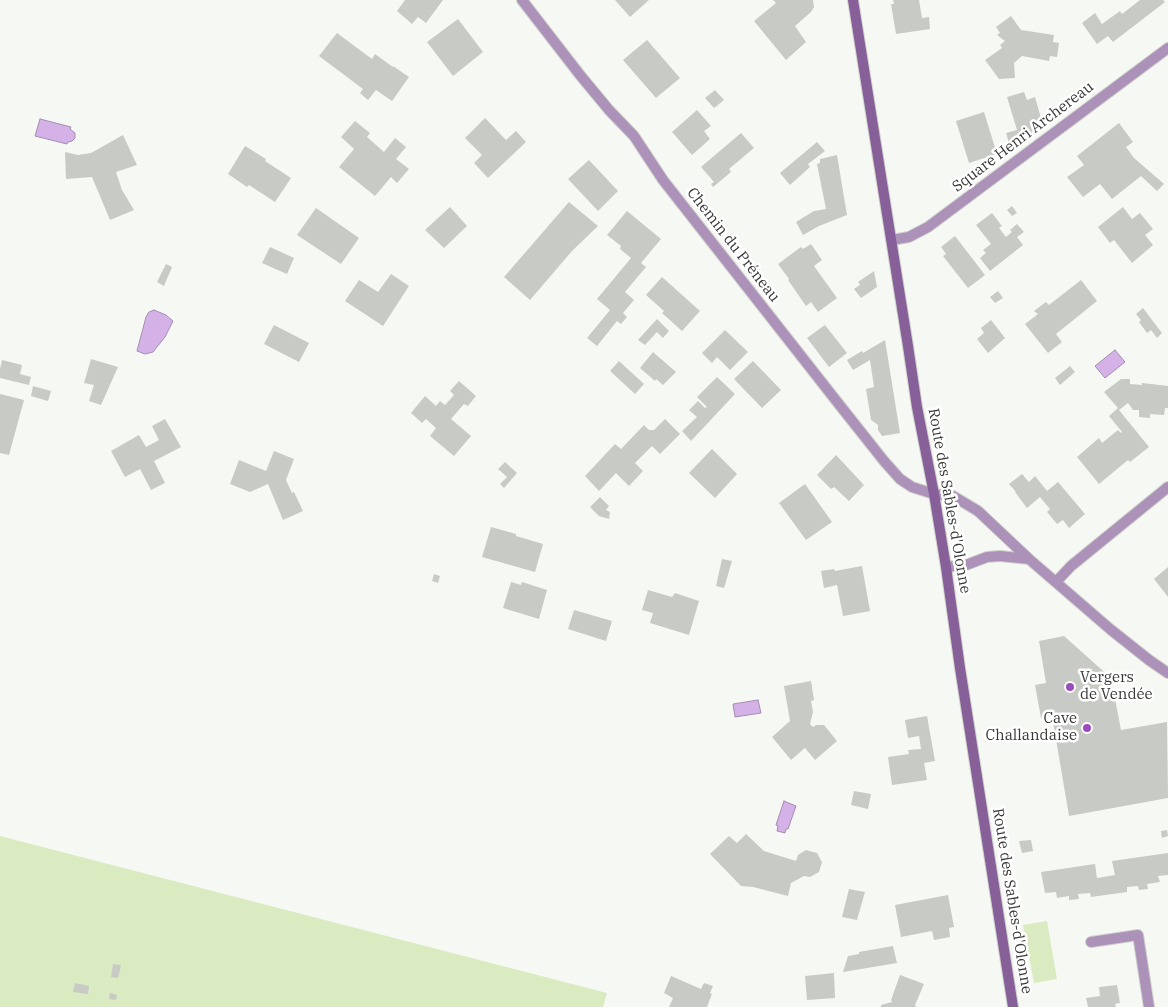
<!DOCTYPE html>
<html>
<head>
<meta charset="utf-8">
<style>
	body { margin:0 }
	canvas { display:block; background:#f6f8f3 }
</style>
</head>
<body>
<canvas width="1168" height="1007"></canvas>
<script>
const c = document.querySelector('canvas').getContext('2d');
c.lineJoin = 'round';
function paint(path, color) { c.fillStyle = color; c.fill(path, 'evenodd'); }
const poly = rows => new Path2D(rows.map(r => 'M' + r).join(''));
function stroke(path, color, width, dash) { c.strokeStyle = color; c.lineWidth = width; c.lineCap = dash ? 'butt' : 'round'; c.setLineDash(dash || []); c.stroke(path); }
function write(font, color, halo, rows, align = 'center') {
  c.font = font + ' "IBM Plex Serif",serif'; c.lineWidth = 5; c.setLineDash([]); c.textBaseline = 'middle'; c.strokeStyle = halo; c.fillStyle = color; for (const [text, x, y, turn = 0] of rows) {
    c.save(); c.translate(x, y); c.rotate((+turn || 0) * Math.PI / 180); c.textAlign = isNaN(turn) ? turn : align; if (halo) c.strokeText(text, 0, 0); c.fillText(text, 0, 0); c.restore();
  }
}
const green = poly([
	[0,836,607,993,603,1007,0,1007],
	[1047,921,1057,979,1034,983,1023,925]
]);
const water = poly([
	[40,119,71,127,70,129,75,133,75,138,72,141,68,142,67,144,35,136,40,119],
	[154,310,166,315,173,321,165,337,153,352,145,354,137,351,146,317,149,312,154,310],
	[1115,350,1125,362,1105,378,1095,366,1115,350],
	[758,700,761,713,735,717,733,704,758,700],
	[784,801,796,806,788,829,786,829,785,833,777,831,778,826,776,825,784,801]
]);
const building = poly([
	[405,0,443,0,426,23,418,17,412,24,397,11],
	[615,0,649,0,630,17],
	[773,0,813,0,814,7,811,12,795,26,806,42,786,60,754,21,776,3],
	[893,0,919,0,922,18,929,17,930,29,896,34,891,4,894,4],
	[1140,0,1163,0,1165,2,1113,42,1108,36,1097,44,1082,23,1095,13,1102,24,1120,11,1122,14],
	[1011,16,1021,30,1054,35,1053,42,1059,43,1057,57,1050,56,1049,61,1022,56,1014,63,1015,78,999,79,985,60,1002,48,1000,45,1005,41,997,35,1000,33,996,27],
	[458,19,483,52,453,76,427,42],
	[337,33,372,59,375,54,393,67,393,66,409,77,392,101,376,90,368,100,360,93,363,89,319,56],
	[647,40,680,78,656,98,623,60],
	[715,90,724,100,714,108,705,98],
	[1024,92,1027,100,1035,97,1044,129,1012,152,1006,133,1017,130,1007,97],
	[697,110,711,126,704,131,710,139,692,155,672,132],
	[984,112,997,154,969,163,956,121],
	[485,118,506,140,516,131,526,142,488,178,474,163,482,155,465,138],
	[355,121,370,133,367,137,384,152,395,138,406,147,396,159,409,169,397,183,391,177,375,196,339,167,354,149,341,137],
	[1119,123,1133,142,1126,147,1134,158,1164,184,1157,191,1141,176,1112,199,1100,184,1083,197,1067,177,1084,165,1077,156],
	[741,133,754,148,729,169,731,172,713,187,711,184,714,182,701,167],
	[123,135,137,165,116,172,122,190,134,210,110,220,92,177,66,179,65,152,78,155,91,153],
	[817,142,825,151,808,164,810,167,790,185,780,173],
	[245,146,266,159,265,161,291,178,275,202,249,185,247,187,228,174],
	[837,155,847,215,819,226,803,235,796,222,814,211,826,209,817,164,820,163,820,159],
	[589,160,618,191,598,211,568,179],
	[569,202,598,226,572,251,530,300,504,277],
	[1012,206,1017,213,1012,216,1007,210],
	[450,207,467,226,444,248,425,230],
	[1123,207,1132,219,1140,213,1153,229,1145,235,1153,245,1132,263,1114,240,1110,243,1098,227],
	[316,208,359,238,341,264,297,235],
	[627,211,661,239,641,263,646,267,625,292,634,300,623,313,627,317,621,324,617,321,597,346,587,338,610,310,597,299,631,258,620,249,621,246,607,235],
	[992,213,1002,226,999,228,1006,237,1012,232,1010,230,1017,224,1024,232,1017,237,1023,245,990,271,980,258,986,253,983,250,991,244,976,225],
	[955,236,985,275,968,288,943,256,946,254,941,247],
	[811,244,822,260,814,266,837,298,818,312,811,302,806,306,788,280,789,279,778,264,801,247,803,249],
	[270,247,294,258,287,274,262,263],
	[166,264,172,267,164,286,157,282],
	[874,271,877,287,861,298,854,289,860,285,858,282],
	[391,274,409,286,383,326,345,301,359,280,378,292],
	[662,277,700,311,682,331,662,313,664,311,646,295],
	[1081,280,1097,301,1056,334,1062,342,1048,353,1025,324,1038,314,1034,311,1046,302,1049,305],
	[998,291,1003,298,995,303,990,297],
	[1143,308,1162,333,1157,338,1151,330,1147,333,1139,322,1141,320,1136,314],
	[657,319,669,331,663,338,657,332,645,345,638,340],
	[991,320,1005,338,988,353,977,339,984,333,981,328],
	[274,325,309,343,299,362,264,344],
	[825,325,847,353,829,367,807,338],
	[725,330,748,352,730,370,717,357,712,363,702,353],
	[885,340,900,433,882,436,878,430,878,425,871,420,866,389,874,387,870,360,853,370,847,360,862,351,863,353],
	[653,352,676,372,663,385,656,379,655,381,640,368],
	[91,359,118,367,101,405,89,401,94,385,84,383],
	[2,360,22,365,20,374,31,377,29,385,0,378,0,369],
	[619,361,644,384,635,394,610,371],
	[753,361,781,390,762,408,734,379],
	[1070,366,1075,372,1060,385,1055,378],
	[717,377,735,394,691,441,682,431,697,417,689,410,698,401,705,408,707,407,697,397],
	[1121,379,1130,379,1130,384,1142,385,1142,383,1168,386,1168,408,1165,408,1164,415,1150,414,1150,418,1139,417,1139,410,1133,410,1128,403,1119,410,1149,447,1130,462,1128,460,1099,484,1077,457,1099,438,1102,443,1118,430,1121,433,1122,432,1109,416,1118,408,1104,392],
	[459,381,476,396,468,406,464,404,451,419,471,436,454,456,430,436,436,428,426,419,422,423,411,413,425,396,436,406,440,401,445,405,454,395,450,391],
	[33,386,51,391,48,401,31,396],
	[0,394,24,400,9,455,0,453],
	[165,419,181,447,154,461,165,483,151,490,140,469,125,477,111,451,139,435,146,447,159,440,152,426],
	[665,419,680,434,660,454,652,446,635,463,643,471,629,486,616,473,599,491,585,476,615,444,621,449,644,425,649,430,654,430],
	[712,449,737,474,715,498,689,473],
	[274,451,294,459,286,480,292,493,294,492,303,511,283,520,268,484,250,492,230,484,239,460,266,471],
	[836,455,864,485,849,501,834,487,831,489,817,475],
	[505,462,517,473,504,488,500,484,507,477,498,469],
	[1022,474,1029,482,1035,476,1047,491,1058,482,1085,514,1069,528,1063,520,1057,524,1047,512,1050,509,1040,497,1027,508,1015,492,1016,492,1009,484],
	[805,484,832,522,806,540,779,503],
	[600,497,609,506,606,510,610,512,609,519,599,516,590,507],
	[491,527,516,534,516,536,543,544,535,572,482,557],
	[722,559,732,561,724,588,716,586],
	[862,566,870,611,843,616,837,585,824,588,821,571,834,569,835,571],
	[1168,567,1168,597,1154,579],
	[434,574,440,576,438,583,432,581],
	[511,582,521,585,522,582,547,590,539,619,503,608],
	[648,590,672,597,675,593,699,601,689,635,650,623,653,613,642,610],
	[574,610,612,621,606,641,568,629],
	[1064,636,1111,678,1121,730,1167,722,1168,798,1069,816,1052,716,1041,718,1035,685,1046,683,1039,641],
	[811,681,814,700,811,701,813,712,810,724,813,727,816,725,824,725,837,741,815,760,805,748,791,760,772,737,790,721,784,686],
	[927,716,935,761,924,763,927,780,892,785,888,757,909,754,908,750,921,749,919,736,908,738,905,720],
	[854,791,871,794,868,809,851,805],
	[1167,830,1168,836,1162,838,1161,831],
	[746,834,764,851,796,861,798,855,806,850,817,853,822,862,819,872,810,877,804,876,791,883,788,896,753,887,741,886,710,854,729,836,737,843],
	[1031,840,1033,851,1022,853,1019,841],
	[1168,853,1168,875,1158,876,1160,882,1147,884,1148,889,1139,890,1138,886,1127,887,1127,892,1091,897,1090,893,1078,894,1079,899,1069,900,1069,896,1057,898,1056,892,1045,893,1041,872,1095,864,1097,878,1115,875,1112,861],
	[849,889,865,892,857,920,842,917],
	[948,895,954,927,949,928,950,937,934,940,932,931,901,937,895,905],
	[893,946,897,963,843,972,848,956,859,954,859,952],
	[113,964,121,965,118,978,111,977],
	[834,973,835,998,807,1000,805,976],
	[900,975,924,984,915,1005,916,1007,881,1007,881,1005,892,1002,891,1000],
	[671,976,701,989,704,983,713,986,710,993,712,994,707,1007,669,1007,673,998,664,993],
	[75,983,89,986,88,994,73,992],
	[1117,985,1120,1003,1115,1004,1116,1007,1088,1007,1086,998,1100,996,1099,987],
	[110,993,117,995,116,1000,109,999]
]);
const minor = poly([
	[522,0,580,75,609,110,634,136,663,180,838,403,884,461,900,479,912,487,934,494,953,496,978,511,1029,559,1110,629,1149,660,1168,673],
	[892,240,909,237,928,227,1168,48],
	[946,567,966,565,987,557,1000,556,1029,559],
	[1056,582,1071,566,1168,487],
	[1091,942,1138,935,1149,1007]
]);
const secondary = poly([
	[853,0,908,346,917,407,934,494,946,567,960,668,1013,1007]
]);
const markers = [
	[1070,687,5,"#9b4dbd"],
	[1087,728,5,"#9b4dbd"]
];
const streetNames = [
	["Square Henri Archereau",1023,137,-37],
	["Chemin du Préneau",733,245,52],
	["Route des Sables-d'Olonne",949,501,80],
	["Route des Sables-d'Olonne",1012,901,81]
];
const poiNames = [
	["Vergers",1080,678],
	["de Vendée",1080,695],
	["Cave",1077,719,"right"],
	["Challandaise",1077,736,"right"]
];
paint(green, '#daebc2');
paint(water, '#d4b1e6');
stroke(water, '#a58db2', 1);
paint(building, '#c8cac5');
stroke(minor, '#d0d2cd', 12);
stroke(secondary, '#d0d2cd', 12);
stroke(minor, '#ac91b9', 10);
stroke(secondary, '#876099', 10);
for (const [x, y, r, color] of markers) { const dot = new Path2D(); dot.arc(x, y, r, 0, 2 * Math.PI); c.fillStyle = color; c.fill(dot); stroke(dot, '#fff', 2); }
write('15px', '#383937', '#fff', streetNames);
write('15px', '#383937', '#fff', poiNames, 'left');
</script>
</body>
</html>
